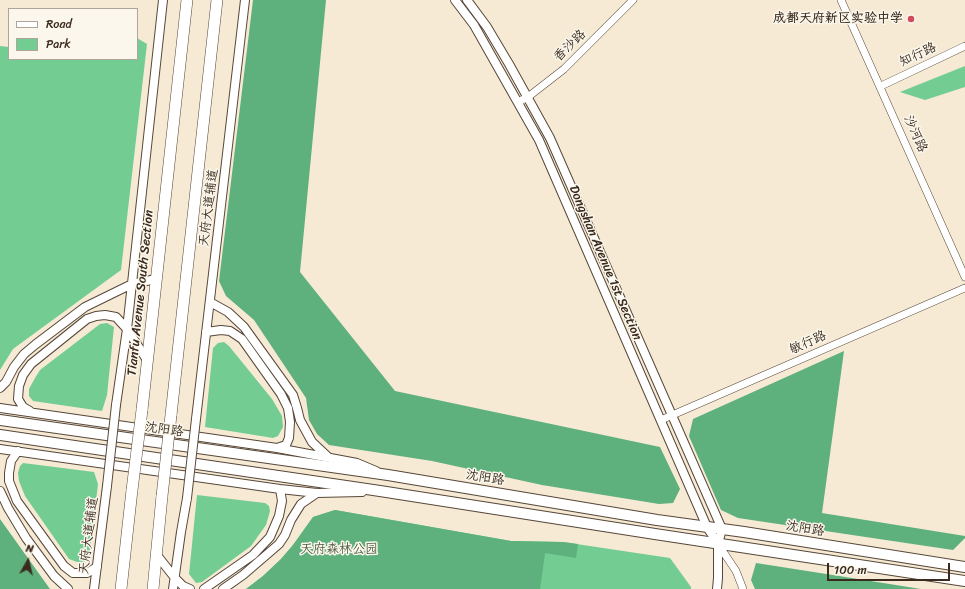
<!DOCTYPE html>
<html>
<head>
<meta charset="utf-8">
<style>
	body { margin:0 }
	#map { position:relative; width:965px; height:589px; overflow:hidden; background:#f6ead4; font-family:Sriracha,sans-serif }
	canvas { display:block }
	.legend { position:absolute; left:8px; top:8px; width:130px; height:52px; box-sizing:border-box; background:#fbf7ec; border:1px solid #aea59a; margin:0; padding:5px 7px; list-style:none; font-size:12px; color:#3b2a1e }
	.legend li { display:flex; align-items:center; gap:8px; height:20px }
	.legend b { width:20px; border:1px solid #aea59a }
	.north { position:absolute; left:8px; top:541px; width:40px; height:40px; -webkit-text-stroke:3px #fbf7ec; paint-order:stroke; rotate:8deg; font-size:11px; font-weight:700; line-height:16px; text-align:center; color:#3b2a1e }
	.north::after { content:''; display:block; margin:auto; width:14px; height:18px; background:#3b2a1e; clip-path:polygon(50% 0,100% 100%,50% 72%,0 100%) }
	.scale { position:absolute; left:827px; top:563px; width:123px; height:18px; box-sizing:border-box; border:2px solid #3b2a1e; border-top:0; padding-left:5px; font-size:12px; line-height:14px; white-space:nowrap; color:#3b2a1e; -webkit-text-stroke:3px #fbf7ec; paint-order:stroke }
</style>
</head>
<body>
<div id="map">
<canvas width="965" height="589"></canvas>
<ul class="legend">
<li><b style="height:5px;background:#fff"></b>Road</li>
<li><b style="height:11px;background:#73cc92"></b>Park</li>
</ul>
<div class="north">N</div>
<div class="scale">100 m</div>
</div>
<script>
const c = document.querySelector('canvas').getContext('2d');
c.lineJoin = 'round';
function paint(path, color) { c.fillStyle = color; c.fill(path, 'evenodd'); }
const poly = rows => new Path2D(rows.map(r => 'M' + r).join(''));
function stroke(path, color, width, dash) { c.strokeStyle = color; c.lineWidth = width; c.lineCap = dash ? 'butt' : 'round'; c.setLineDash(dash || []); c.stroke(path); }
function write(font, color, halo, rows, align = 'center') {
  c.font = font + ' Sriracha,"LXGW WenKai TC",sans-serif'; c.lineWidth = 3; c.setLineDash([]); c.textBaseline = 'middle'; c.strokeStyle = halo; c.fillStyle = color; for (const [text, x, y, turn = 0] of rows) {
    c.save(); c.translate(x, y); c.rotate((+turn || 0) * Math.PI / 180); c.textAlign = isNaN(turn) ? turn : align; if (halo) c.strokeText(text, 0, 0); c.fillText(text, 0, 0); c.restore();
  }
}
const green = poly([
	[137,38,147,44,121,270,13,349,0,370,0,46,9,47,9,59,137,59],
	[965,66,965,87,925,100,900,92],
	[107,323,114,327,107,395,102,411,33,401,29,396,29,389,35,378,40,370,100,324],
	[224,342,229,346,272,399,282,416,283,427,278,436,273,438,205,427,213,348,218,343],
	[23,463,94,472,98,484,89,559,84,562,77,562,69,559,25,496,19,481,18,473,20,466],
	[197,495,265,503,269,506,270,511,266,525,251,546,202,582,196,583,189,574],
	[335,510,511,541,563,542,670,558,691,587,691,589,246,589,263,576,281,559,293,545,313,517]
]);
const forest = poly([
	[253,0,326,0,300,272,395,391,660,447,680,489,673,503,659,504,542,485,432,461,329,445,317,434,309,420,306,398,254,320,226,296,219,281],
	[844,351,822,513,965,536,965,538,953,550,738,518,721,510,689,436,693,419],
	[335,510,511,541,563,542,578,544,576,558,545,553,540,589,246,589,263,576,281,559,293,545,313,517],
	[0,519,50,589,0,589],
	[756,563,820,573,921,589,755,589,751,580]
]);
const minor = poly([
	[841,0,965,277],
	[881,86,965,46],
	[518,102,528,97,564,69,633,0],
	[661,420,965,288],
	[718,544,736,571,743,589]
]);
const tertiary = poly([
	[455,0,474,25,539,140,707,527,718,544],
	[467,0,487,27,509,64,550,138,722,529,718,544,718,578,717,589],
	[210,302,228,312,244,327,293,395,297,408,300,420,312,442,328,457],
	[206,332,221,330,230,331,242,339,281,394,288,408,290,422,289,438,286,445,277,448],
	[0,388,6,382,14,367,24,354,36,344,85,307,132,284,156,279],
	[116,405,127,329,163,0],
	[0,408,277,448,357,463,376,471],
	[30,411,23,407,18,399,19,386,23,375,31,364,87,319,96,316,105,315,116,317,127,329,147,360],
	[196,419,245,0],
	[0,449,280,489,317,493,362,492],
	[18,451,11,461,9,473,9,481,17,501,64,566,73,573,87,573,97,567],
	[0,491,8,508,26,538,54,576,68,589],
	[156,554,175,578,183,586,190,589],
	[94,589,107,486],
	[173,589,181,532,187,498],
	[204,589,253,555,270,537,279,516,282,501,280,489],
	[223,589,243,575,279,544,285,535,291,520,301,504,317,493]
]);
const primary = poly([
	[0,420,388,475,657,520,744,532,965,567],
	[0,435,380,491,655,534,965,581]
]);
const trunk = poly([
	[142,410,187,0],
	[171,415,217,0],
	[121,589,132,490],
	[153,589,162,496]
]);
const tertiaryBridge = poly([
	[107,486,116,405],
	[187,498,196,419]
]);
const trunkBridge = poly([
	[132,490,142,410],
	[162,496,171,415]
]);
const markers = [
	[911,19,4,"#d1495b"]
];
const poiNames = [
	["成都天府新区实验中学",903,19]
];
const streetNames = [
	["香沙路",570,46,-44],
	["知行路",918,55,-25],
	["沙河路",915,134,66],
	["天府大道辅道",209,208,-83],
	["Dongshan Avenue 1st Section",605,263,67],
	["Tianfu Avenue South Section",141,293,-84],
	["敏行路",808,343,-24],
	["沈阳路",164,430,8],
	["沈阳路",485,478,9],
	["沈阳路",805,529,9],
	["天府大道辅道",89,536,-83]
];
const parkNames = [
	["天府森林公园",339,550]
];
paint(green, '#73cc92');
paint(forest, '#5eb07c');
stroke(minor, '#574739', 8);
stroke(tertiary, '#574739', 10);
stroke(primary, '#574739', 12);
stroke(trunk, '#574739', 12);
stroke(minor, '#fff', 7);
stroke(tertiary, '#fff', 8);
stroke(primary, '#fff', 10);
stroke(trunk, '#fff', 11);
stroke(tertiaryBridge, '#574739', 10, []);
stroke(trunkBridge, '#574739', 12, []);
stroke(tertiaryBridge, '#fff', 8);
stroke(trunkBridge, '#fff', 11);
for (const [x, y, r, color] of markers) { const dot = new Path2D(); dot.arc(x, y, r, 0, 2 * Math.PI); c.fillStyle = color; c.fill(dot); stroke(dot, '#fbf7ec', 1.5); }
write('bold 13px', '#3b2a1e', '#fbf7ec', poiNames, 'right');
write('13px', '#3b2a1e', '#fbf7ec', streetNames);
write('13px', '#4c5b41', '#fbf7ec', parkNames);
</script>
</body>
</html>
